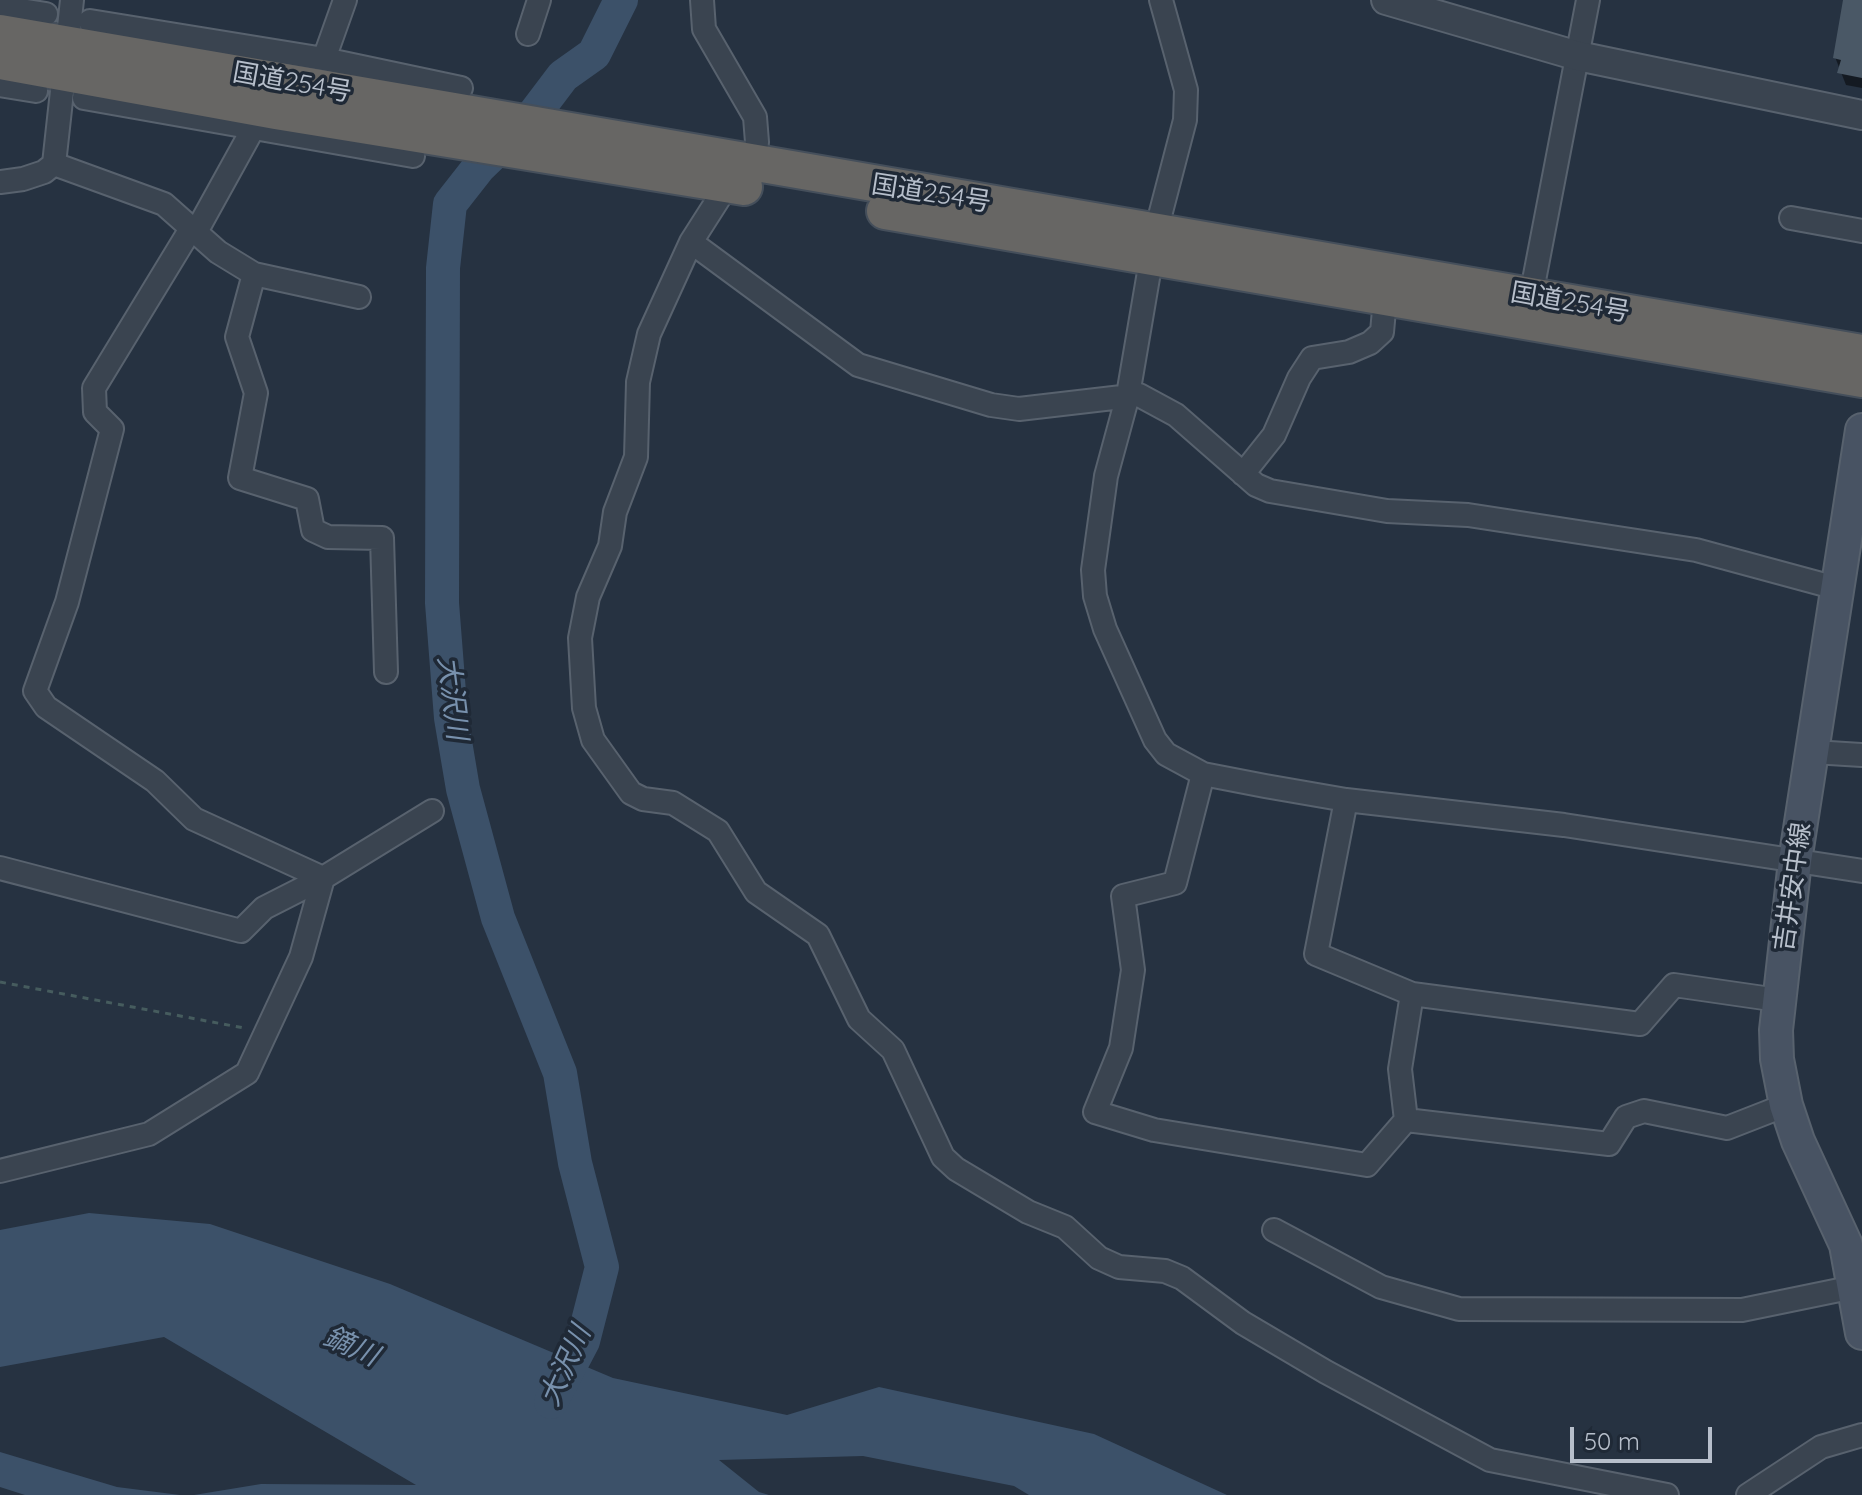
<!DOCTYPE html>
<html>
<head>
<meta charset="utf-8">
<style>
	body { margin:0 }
	#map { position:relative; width:1862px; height:1495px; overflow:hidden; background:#263241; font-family:Quicksand,sans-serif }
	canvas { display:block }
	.scale { position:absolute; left:1570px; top:1427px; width:142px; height:36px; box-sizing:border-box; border:4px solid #b7bfcb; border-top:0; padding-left:10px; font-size:24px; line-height:28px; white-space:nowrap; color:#b7bfcb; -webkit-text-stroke:6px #1f2936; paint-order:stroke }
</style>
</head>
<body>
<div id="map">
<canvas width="1862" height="1495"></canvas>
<div class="scale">50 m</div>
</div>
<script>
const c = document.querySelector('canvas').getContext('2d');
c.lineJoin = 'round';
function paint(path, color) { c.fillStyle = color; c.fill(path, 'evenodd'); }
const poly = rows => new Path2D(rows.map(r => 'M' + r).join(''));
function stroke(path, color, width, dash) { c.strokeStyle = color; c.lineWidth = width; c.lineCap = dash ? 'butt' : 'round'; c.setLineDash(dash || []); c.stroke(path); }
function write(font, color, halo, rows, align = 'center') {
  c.font = font + ' Quicksand,"Noto Sans JP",sans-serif'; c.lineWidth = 7; c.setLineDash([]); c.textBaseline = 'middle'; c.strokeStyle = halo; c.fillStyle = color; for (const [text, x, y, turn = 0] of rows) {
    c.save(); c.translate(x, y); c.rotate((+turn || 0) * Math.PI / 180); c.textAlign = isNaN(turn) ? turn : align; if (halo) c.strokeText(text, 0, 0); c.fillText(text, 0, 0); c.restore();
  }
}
const water = poly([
	[89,1213,210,1224,390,1284,613,1378,787,1415,879,1387,1094,1434,1227,1495,1029,1495,1014,1486,863,1456,719,1460,759,1492,769,1495,194,1495,261,1484,416,1485,164,1337,0,1367,0,1230],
	[0,1452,117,1487,180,1495,25,1495,0,1487]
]);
const shadow = poly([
	[1845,0,1862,0,1862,88,1846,85,1835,57]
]);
const river = poly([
	[551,1402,583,1341,602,1267,575,1163,560,1073,498,918,463,789,451,718,442,603,443,268,450,204,479,167,535,113,563,76,594,54,621,0]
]);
const building = poly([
	[1843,0,1862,0,1862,78,1837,73,1841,60,1833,58]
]);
const path = poly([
	[0,982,244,1028]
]);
const minor = poly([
	[702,0,704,29,755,117,757,142,754,165],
	[1161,0,1186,90,1185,120,1156,231,1128,395,1106,476,1093,570,1095,596,1105,629,1155,740,1166,754,1203,774,1265,786,1346,800,1564,825,1862,871],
	[0,7,46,14],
	[90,21,324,59,461,88],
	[528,34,539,0],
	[324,59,345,0],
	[0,85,36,91],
	[84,98,413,156],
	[54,164,164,204,218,252,254,274,359,297],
	[0,182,23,179,44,172,54,164,72,0],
	[728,184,691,242,649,334,638,382,636,457,615,512,610,546,588,597,580,638,584,708,593,740,631,793,643,799,673,803,718,831,756,892,818,935,859,1019,893,1050,943,1157,956,1169,1028,1212,1065,1227,1099,1258,1119,1267,1165,1271,1182,1278,1243,1323,1326,1372,1490,1460,1667,1495],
	[1791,218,1862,231],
	[192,227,94,388,95,412,112,429,67,602,35,691,46,707,155,781,194,819,323,878],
	[196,232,254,127],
	[691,242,858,365,991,405,1019,409,1139,395,1176,415,1256,485,1270,491,1387,511,1468,515,1696,550,1840,589],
	[254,274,237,337,256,393,240,478,307,499,313,530,328,537,382,538,386,672],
	[1531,296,1588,0],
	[1243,474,1274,435,1299,378,1312,358,1349,352,1370,343,1382,332,1385,299],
	[1813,752,1862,755],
	[1203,774,1175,883,1123,896,1133,970,1121,1048,1095,1112,1154,1130,1367,1165,1406,1120],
	[1346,800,1316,954,1412,994,1640,1024,1674,985,1778,1000],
	[0,868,241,931,264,908,323,878],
	[1412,994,1400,1069,1406,1120,1609,1144,1626,1117,1644,1111,1727,1128,1786,1105],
	[0,1171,149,1134,247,1073,301,957,323,878,432,811],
	[1274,1230,1381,1287,1459,1309,1742,1310,1854,1287],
	[1748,1495,1821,1447,1862,1435]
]);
const tertiary = poly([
	[1386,0,1578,56,1862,115]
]);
const secondary = poly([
	[1862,430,1795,861,1776,1030,1777,1059,1786,1105,1798,1141,1846,1245,1862,1333]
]);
const trunk = poly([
	[0,33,1862,353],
	[0,61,276,111,744,187],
	[885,211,1862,379]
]);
const streetNames = [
	["国道254号",292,83,10],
	["国道254号",931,194,9],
	["国道254号",1570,303,10],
	["吉井安中線",1793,887,-82]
];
const waterNames = [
	["大沢川",452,698,83],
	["鏑川",351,1347,24],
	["大沢川",566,1366,-66]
];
paint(water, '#3c5169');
paint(shadow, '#0007');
stroke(river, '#3c5169', 34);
paint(building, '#4a5866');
stroke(minor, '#58626e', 26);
stroke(tertiary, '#58626e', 32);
stroke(secondary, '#58626e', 36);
stroke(trunk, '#454f5b', 40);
stroke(path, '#465c5e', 3, [6, 6]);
stroke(minor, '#3a4450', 22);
stroke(tertiary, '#3a4450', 28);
stroke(secondary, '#485363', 32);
stroke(trunk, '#676664', 36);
write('26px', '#b7bfcb', '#1f2936', streetNames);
write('italic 28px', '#7891ad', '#1f2936', waterNames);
</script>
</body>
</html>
